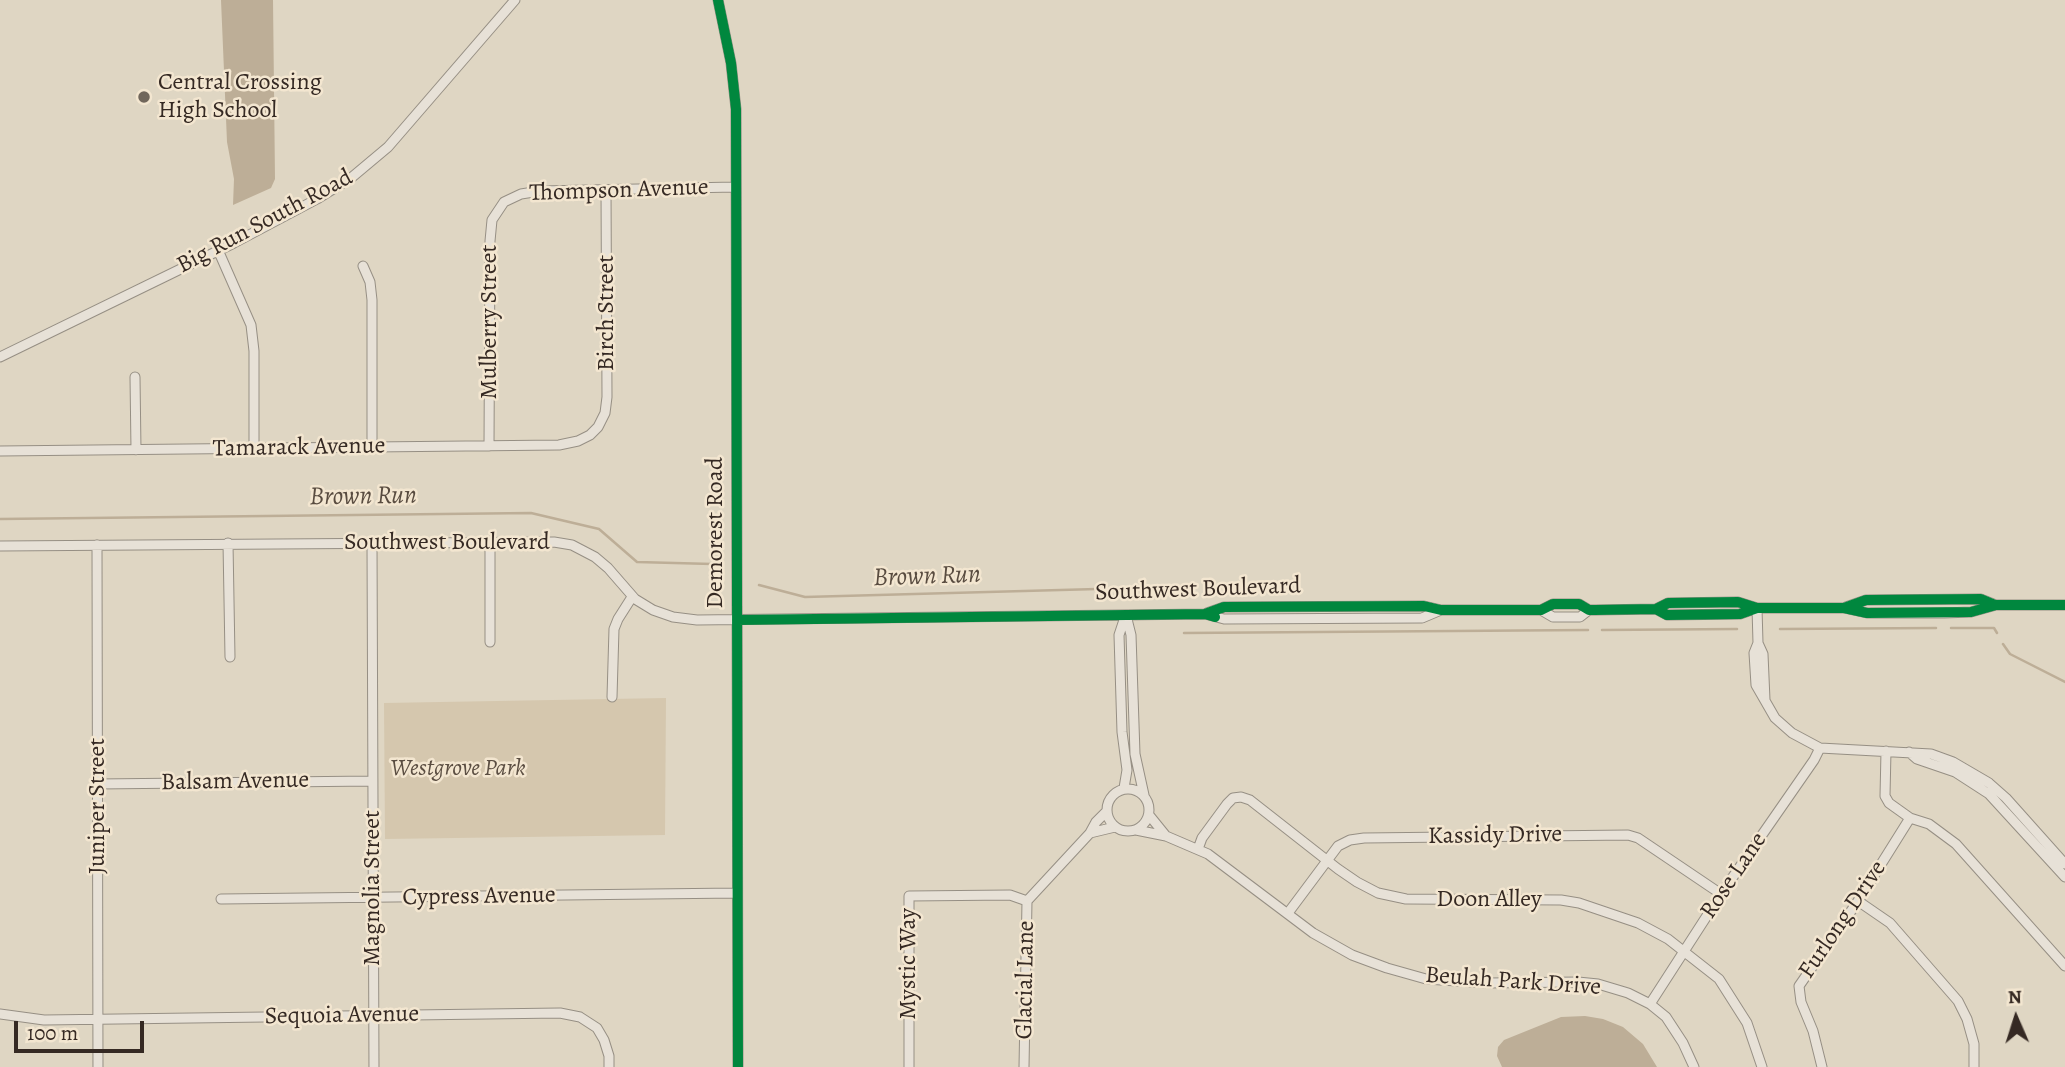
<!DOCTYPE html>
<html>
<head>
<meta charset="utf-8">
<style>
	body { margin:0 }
	#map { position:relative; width:2065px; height:1067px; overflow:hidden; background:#dfd6c3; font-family:Alegreya,serif }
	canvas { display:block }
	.north { position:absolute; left:1981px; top:983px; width:70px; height:70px; -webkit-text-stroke:5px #f3e6d0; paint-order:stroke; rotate:357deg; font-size:19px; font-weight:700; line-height:28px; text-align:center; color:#352923 }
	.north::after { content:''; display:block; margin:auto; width:24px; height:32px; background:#352923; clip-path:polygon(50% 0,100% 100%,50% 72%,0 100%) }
	.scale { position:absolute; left:14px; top:1021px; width:130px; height:32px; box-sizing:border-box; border:4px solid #352923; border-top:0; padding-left:9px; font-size:21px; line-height:24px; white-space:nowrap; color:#352923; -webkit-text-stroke:5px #f3e6d0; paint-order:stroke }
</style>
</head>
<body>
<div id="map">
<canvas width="2065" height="1067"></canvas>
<div class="north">N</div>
<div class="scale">100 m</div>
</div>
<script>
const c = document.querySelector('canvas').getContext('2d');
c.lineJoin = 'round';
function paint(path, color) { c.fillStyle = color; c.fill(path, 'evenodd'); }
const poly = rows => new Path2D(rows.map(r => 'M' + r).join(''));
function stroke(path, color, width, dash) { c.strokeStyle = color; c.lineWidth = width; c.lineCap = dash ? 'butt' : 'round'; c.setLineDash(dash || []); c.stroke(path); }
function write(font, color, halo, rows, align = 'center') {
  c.font = font + ' Alegreya,serif'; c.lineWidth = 5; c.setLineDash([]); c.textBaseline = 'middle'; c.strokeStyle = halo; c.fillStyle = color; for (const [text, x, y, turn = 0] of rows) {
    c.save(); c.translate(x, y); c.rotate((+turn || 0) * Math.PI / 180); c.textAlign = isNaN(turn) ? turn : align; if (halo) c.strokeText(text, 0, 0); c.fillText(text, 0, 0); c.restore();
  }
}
const green = poly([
	[666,698,665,835,385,839,384,703]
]);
const water = poly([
	[221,0,273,0,275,179,271,188,233,205,234,179,227,142],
	[1585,1016,1603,1019,1623,1027,1643,1044,1657,1067,1502,1067,1497,1056,1498,1047,1504,1040,1561,1017]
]);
const stream = poly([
	[0,519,531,513,599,529,637,562,712,564],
	[759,585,805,597,1097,589],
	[1951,628,1994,628,1997,633],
	[1780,629,1936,628],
	[1602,630,1737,629],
	[1184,633,1588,630],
	[2003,644,2010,654,2065,682]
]);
const minor = poly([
	[718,0,731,63,736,109,738,1067],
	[218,250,251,325,254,351,254,449],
	[363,266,370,282,372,300,372,448],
	[0,357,234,243,317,199,351,178,388,147,515,0],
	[135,377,136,450],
	[489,446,490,241,492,220,504,202,521,194,540,191,735,187],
	[0,451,559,445,578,441,590,435,598,427,605,413,607,397,606,190],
	[490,541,490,642],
	[372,542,374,1067],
	[228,543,230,657],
	[97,545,98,1067],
	[0,546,554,542,572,545,595,557,608,568,635,599,653,610,673,617,697,620,1205,614,1224,619,1422,618,1441,610],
	[1846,607,1866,600,1981,599,1996,605],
	[1757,608,1758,643,1763,654,1765,700],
	[1656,609,1667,615,1740,614,1757,608],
	[1541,610,1553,617,1580,617,1589,610],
	[1207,613,1224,607,1424,606,1441,610,1541,610,1553,604,1579,604,1589,610,1595,610,1656,609,1668,603,1738,602,1757,608,1844,608,1867,613,1944,613,1971,612,1996,605,2065,605],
	[1126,615,1131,635,1135,754,1144,795],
	[1758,643,1754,653,1756,685,1775,718,1792,733,1820,748,1931,754,1953,762,1989,783,2006,798,2065,864],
	[612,697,614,629,618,619,632,597],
	[1886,751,1885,796,1889,803,1910,818,1929,824,1956,844,2065,966],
	[1909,752,1917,759,1955,772,1989,794,2065,877],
	[98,784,372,781],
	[1124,788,1127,770,1122,732,1119,635,1125,617],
	'1107 810a21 21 0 1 1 42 0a21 21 0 1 1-42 0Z',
	[1149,815,1166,836],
	[1136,830,1166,836,1208,854,1313,933,1352,955,1387,968,1426,979,1488,983,1578,982,1598,984,1628,993,1650,1004,1666,1017,1683,1043,1694,1067],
	[1090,833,1115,827],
	[1198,849,1202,838,1227,804,1233,798,1241,797,1250,800,1338,869,1357,882,1378,893,1406,899,1561,900,1579,903,1638,923,1668,939,1719,979,1747,1023,1762,1067],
	[221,899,737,893],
	[1858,901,1890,923,1958,1001,1967,1019,1974,1044,1974,1067],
	[1288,913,1338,846,1350,840,1364,838,1628,835,1638,838,1721,894],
	[1650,1004,1721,894,1814,760,1820,748],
	[0,1014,44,1020,560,1013,580,1017,597,1028,604,1040,609,1056,609,1067],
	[909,1067,909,896,1010,895,1027,901],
	[1024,1067,1027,901,1090,833,1096,822,1107,811],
	[1822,1067,1813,1031,1801,1002,1799,986,1858,901,1910,818]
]);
const cycleway = poly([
	[718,0,731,63,736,109,738,1067],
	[1844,608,1866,600,1981,599,1993,604],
	[1656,609,1667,615,1740,614,1757,608],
	[1205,614,1224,607,1424,606,1441,610,1541,610,1553,604,1579,604,1589,610,1595,610,1656,609,1668,603,1738,602,1757,608,1844,608,1867,613,1971,612,1996,605,2065,605],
	[737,620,1205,614,1215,617]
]);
const markers = [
	[144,97,7,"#70665b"]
];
const poiNames = [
	["Central Crossing",158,83],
	["High School",158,111]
];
const streetNames = [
	["Thompson Avenue",619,191,-2],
	["Big Run South Road",265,222,-28],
	["Birch Street",607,313,-90],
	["Mulberry Street",490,322,-90],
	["Tamarack Avenue",299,448,-1],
	["Demorest Road",716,533,-90],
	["Southwest Boulevard",447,543],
	["Southwest Boulevard",1198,590,-2],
	["Balsam Avenue",235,782,-1],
	["Juniper Street",98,806,-90],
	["Kassidy Drive",1495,836,-1],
	["Rose Lane",1734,876,-56],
	["Magnolia Street",373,888,-90],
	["Cypress Avenue",479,897,-1],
	["Doon Alley",1489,900],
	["Furlong Drive",1843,920,-56],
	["Mystic Way",909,964,-90],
	["Glacial Lane",1026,980,-89],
	["Beulah Park Drive",1513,982,4],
	["Sequoia Avenue",342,1016,-1]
];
const parkNames = [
	["Westgrove Park",458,769]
];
const waterNames = [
	["Brown Run",363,497,-1],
	["Brown Run",927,577,-2]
];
paint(green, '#d5c7ae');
paint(water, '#bdae97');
stroke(stream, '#bdae97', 2.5);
stroke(minor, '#968f84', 11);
stroke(minor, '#e7e1d7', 9);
stroke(cycleway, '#00873e', 10);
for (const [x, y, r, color] of markers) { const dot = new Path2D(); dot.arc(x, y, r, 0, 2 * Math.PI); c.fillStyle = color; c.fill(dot); stroke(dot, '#f3e6d0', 2.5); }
write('24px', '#352923', '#f3e6d0', poiNames, 'left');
write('24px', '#352923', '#f3e6d0', streetNames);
write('italic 24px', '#5b4e42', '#f3e6d0', parkNames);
write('italic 26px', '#594c40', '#f3e6d0', waterNames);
</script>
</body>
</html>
